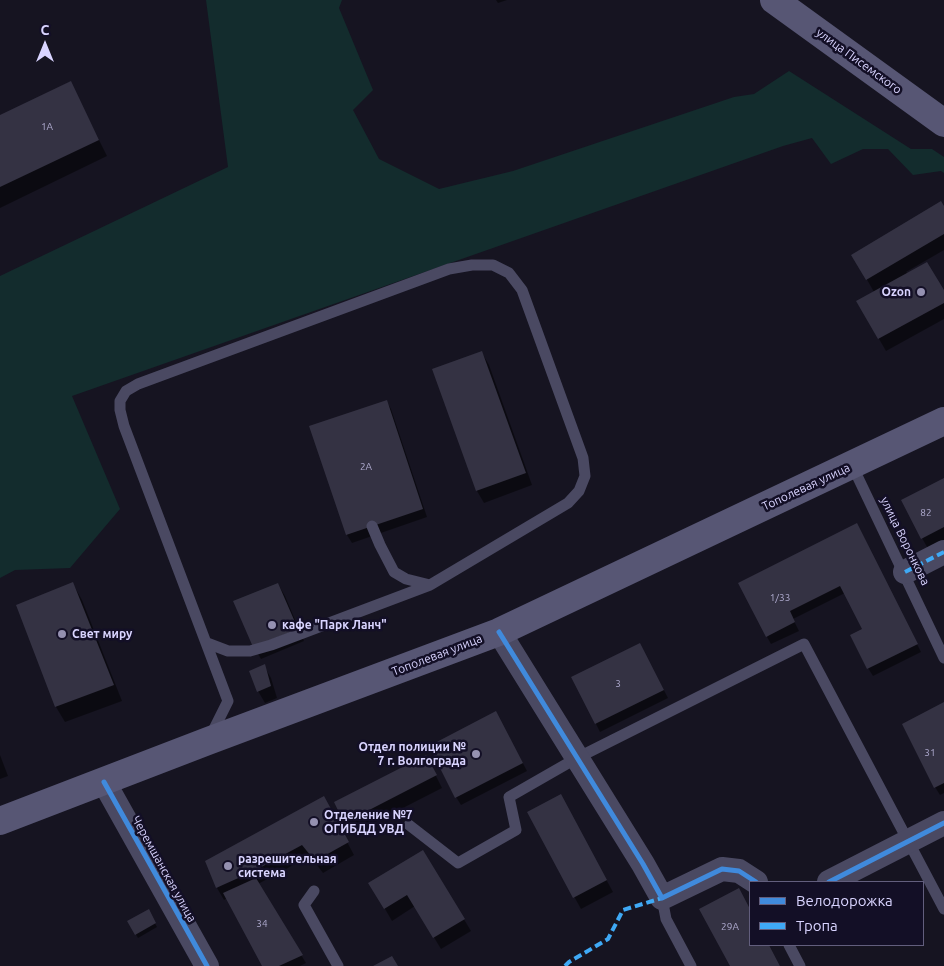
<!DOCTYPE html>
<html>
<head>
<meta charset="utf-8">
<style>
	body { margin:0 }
	#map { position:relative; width:944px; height:966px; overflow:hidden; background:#161421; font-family:Ubuntu,sans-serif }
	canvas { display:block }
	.legend { position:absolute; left:749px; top:881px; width:175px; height:65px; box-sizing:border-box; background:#130f26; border:1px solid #625e7d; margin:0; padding:6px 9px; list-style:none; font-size:15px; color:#d9d4ff }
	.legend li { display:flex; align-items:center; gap:10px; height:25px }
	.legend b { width:25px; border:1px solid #625e7d }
	.north { position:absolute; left:20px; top:20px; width:50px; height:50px; -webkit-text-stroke:4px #130f26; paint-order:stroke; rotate:0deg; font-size:14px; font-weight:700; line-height:20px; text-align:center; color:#d9d4ff }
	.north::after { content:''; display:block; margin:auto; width:18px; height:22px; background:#d9d4ff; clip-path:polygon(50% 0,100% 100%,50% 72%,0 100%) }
</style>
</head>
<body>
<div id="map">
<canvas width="944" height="966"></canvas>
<ul class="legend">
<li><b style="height:6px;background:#408adc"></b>Велодорожка</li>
<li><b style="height:6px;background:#3fa9f5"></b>Тропа</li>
</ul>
<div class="north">С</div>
</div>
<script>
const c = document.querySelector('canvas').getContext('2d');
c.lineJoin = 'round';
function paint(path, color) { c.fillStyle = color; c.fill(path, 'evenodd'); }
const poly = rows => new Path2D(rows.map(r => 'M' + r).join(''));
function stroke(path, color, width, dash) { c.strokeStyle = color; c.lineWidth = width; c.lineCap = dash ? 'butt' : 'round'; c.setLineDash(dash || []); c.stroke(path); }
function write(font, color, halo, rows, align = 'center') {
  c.font = font + ' Ubuntu,sans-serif'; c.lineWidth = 5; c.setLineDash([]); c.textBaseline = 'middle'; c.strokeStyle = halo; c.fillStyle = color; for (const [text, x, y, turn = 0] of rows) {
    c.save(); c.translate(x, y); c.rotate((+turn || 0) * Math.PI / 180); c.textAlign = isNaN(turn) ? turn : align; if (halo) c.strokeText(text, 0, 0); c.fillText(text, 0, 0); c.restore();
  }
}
const green = poly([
	[206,0,342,0,339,8,373,90,353,110,379,159,439,189,513,171,734,97,754,94,789,71,911,149,932,149,944,157,944,173,941,171,913,175,888,149,863,149,831,164,812,138,783,146,72,396,120,509,70,568,15,570,0,578,0,276,228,167]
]);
const shadow = poly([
	[496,0,507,0,498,3],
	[70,82,107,156,0,208,0,116],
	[944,209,944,250,906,272,944,293,944,319,886,351,857,301,874,292,853,255],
	[482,353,489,365,532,485,484,503,477,491],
	[386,401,391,409,427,517,352,543,347,535,311,427],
	[944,479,944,547,931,554,922,538],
	[861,532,921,652,873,676,868,668,863,630,845,593,793,619,799,631,771,644,767,637],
	[73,584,82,600,122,701,65,722,56,707],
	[278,584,285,596,304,641,261,659,254,647],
	[644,652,668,698,600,732,573,678],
	[264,666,271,678,277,698,265,703,258,691],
	[944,703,944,793,940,795,935,787],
	[500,720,527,771,461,805,456,797],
	[0,755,8,776,0,779],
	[432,768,442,788,352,834,346,822],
	[567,808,613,892,581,909,528,813],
	[330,810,354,855,323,873,310,856,258,884,306,963,300,966,264,966,227,898,224,900,217,888],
	[423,851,471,931,441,949,415,906,392,921,370,883],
	[739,890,750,910,750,945,769,945,780,966,731,966],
	[148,911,157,927,138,938,129,922]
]);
const building = poly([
	[71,81,99,140,0,187,0,115],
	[941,201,944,206,944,234,866,280,851,255],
	[927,262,944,290,944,303,878,339,856,301],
	[482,351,526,473,476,491,432,369],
	[387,400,423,509,346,535,309,426],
	[944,478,944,527,921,539,901,500],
	[857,523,918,644,867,669,850,635,862,629,840,586,790,611,795,622,766,637,738,583],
	[73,582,114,685,55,707,16,605],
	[278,583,298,629,253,647,233,601],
	[640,643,664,690,595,724,571,677],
	[265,664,271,686,257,692,249,671],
	[944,702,944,783,934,788,902,724],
	[496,711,523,763,455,798,429,746],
	[426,755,437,775,344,823,334,802],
	[561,794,607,880,573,898,527,812],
	[324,796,349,842,315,861,302,845,254,871,216,888,205,861],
	[423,850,465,919,433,938,407,895,384,909,368,883],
	[256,878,303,955,279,966,262,966,223,893],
	[739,888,750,909,750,945,769,945,780,966,730,966,699,909],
	[149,909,156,923,135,935,127,921],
	[392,956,398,966,373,966]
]);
const lane = poly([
	[852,465,944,658],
	[207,643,228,651,250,651,271,645,430,585],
	[210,737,228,701,124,426,120,410,120,401,126,391,138,384,449,269,472,265,493,265,509,273,522,290,583,458,585,476,579,491,568,503,430,585,406,579,394,572,380,545,372,526],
	[409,825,458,863,516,830,509,797,577,758,804,644,944,909],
	[314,891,304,905,338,966],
	[662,898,666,919,691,966],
	[789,945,800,966]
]);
const street = poly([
	[905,572,944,552],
	[499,632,643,864,662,898,722,869,739,871,756,882],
	[104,782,207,966],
	[829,882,944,823]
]);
const secondary = poly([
	[774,0,944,123],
	[0,821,208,741,499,632,944,421]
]);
const quiet = poly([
	[905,572,944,552],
	[565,966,569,962,608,939,623,910,662,898]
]);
const cycleway = poly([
	[499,632,643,864,662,898,722,869,739,871,756,882],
	[104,782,207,966],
	[829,882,944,823]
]);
const markers = [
	[921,292,5,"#9591b1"],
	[272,625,5,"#9591b1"],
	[62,634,5,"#9591b1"],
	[476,754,5,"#9591b1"],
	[314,822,5,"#9591b1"],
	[228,866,5,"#9591b1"]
];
const numberNames = [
	["1А",47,127],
	["2А",366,467],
	["82",926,513],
	["1/33",780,598],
	["3",618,684],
	["31",930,753],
	["34",262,924],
	["29А",730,927]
];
const streetNames = [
	["улица Писемского",859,61,36],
	["Тополевая улица",806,487,-25],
	["улица Воронкова",905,541,64],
	["Тополевая улица",437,655,-21],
	["Черемшанская улица",164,869,61]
];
const poiNames = [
	["Ozon",911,292,"right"],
	["кафе \"Парк Ланч\"",282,625],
	["Свет миру",72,634],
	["Отдел полиции №",466,747,"right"],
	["7 г. Волгограда",466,761,"right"],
	["Отделение №7",324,815],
	["ОГИБДД УВД",324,829],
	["разрешительная",238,859],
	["система",238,873]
];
paint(green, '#132c2d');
paint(shadow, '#0007');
paint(building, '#343243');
stroke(lane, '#4a4962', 11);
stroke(street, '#4a4962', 24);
stroke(secondary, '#575674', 28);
stroke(quiet, '#3fa9f5', 4, [8, 4]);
stroke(cycleway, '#408adc', 5);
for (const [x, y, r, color] of markers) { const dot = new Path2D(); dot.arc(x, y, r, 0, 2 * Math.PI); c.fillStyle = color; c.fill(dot); stroke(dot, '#130f26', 2); }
write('10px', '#b0acd0', null, numberNames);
write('12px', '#d9d4ff', '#130f26', streetNames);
write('bold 12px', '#d9d4ff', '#130f26', poiNames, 'left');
</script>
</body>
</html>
